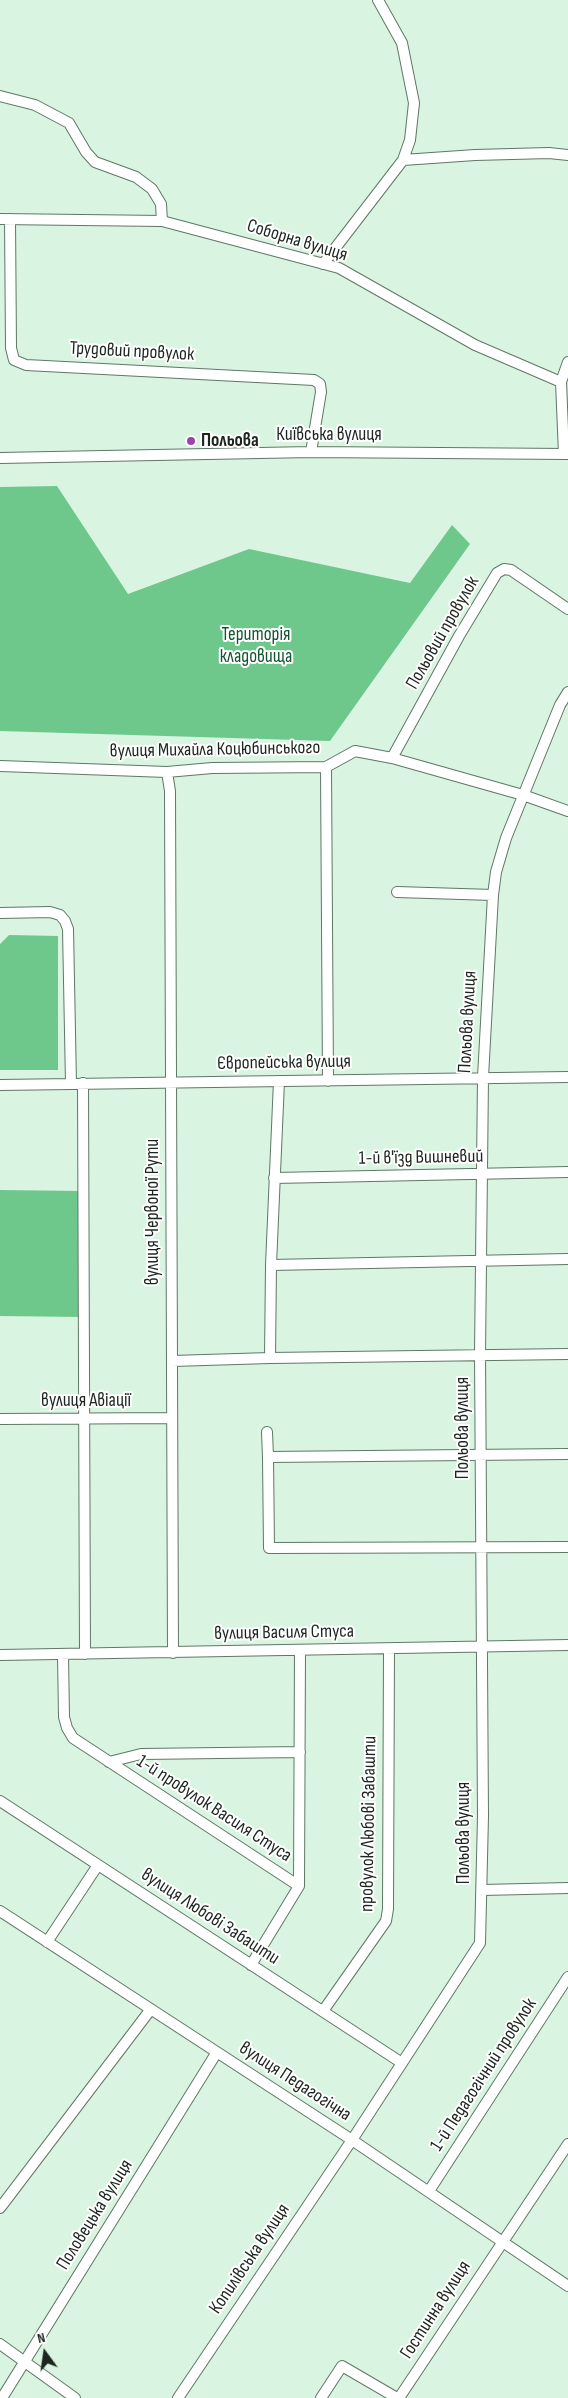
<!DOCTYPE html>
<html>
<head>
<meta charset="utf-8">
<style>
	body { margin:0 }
	#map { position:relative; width:568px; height:2398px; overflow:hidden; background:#d9f4e0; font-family:"Sofia Sans Condensed",sans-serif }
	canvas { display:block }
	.north { position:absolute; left:20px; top:2328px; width:50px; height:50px; -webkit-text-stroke:4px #fff; paint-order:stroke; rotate:346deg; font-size:14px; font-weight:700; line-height:20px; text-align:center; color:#1c261f }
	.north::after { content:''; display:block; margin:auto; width:18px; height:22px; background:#1c261f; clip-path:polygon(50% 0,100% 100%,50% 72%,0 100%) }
</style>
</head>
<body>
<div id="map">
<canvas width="568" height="2398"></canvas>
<div class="north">N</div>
</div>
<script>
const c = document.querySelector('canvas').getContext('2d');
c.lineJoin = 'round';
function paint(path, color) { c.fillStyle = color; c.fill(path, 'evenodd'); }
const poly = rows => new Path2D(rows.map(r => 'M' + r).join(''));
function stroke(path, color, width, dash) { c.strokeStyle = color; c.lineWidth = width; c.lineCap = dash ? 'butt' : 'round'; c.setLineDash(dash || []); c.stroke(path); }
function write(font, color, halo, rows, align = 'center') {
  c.font = font + ' "Sofia Sans Condensed",sans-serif'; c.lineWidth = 4; c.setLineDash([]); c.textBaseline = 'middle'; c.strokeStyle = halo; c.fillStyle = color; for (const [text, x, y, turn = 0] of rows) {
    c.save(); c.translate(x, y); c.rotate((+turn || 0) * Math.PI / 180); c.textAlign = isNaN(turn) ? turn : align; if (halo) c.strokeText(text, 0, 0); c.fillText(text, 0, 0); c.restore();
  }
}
const forest = poly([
	[57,486,128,594,249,549,410,583,452,525,470,544,330,741,0,731,0,487],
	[9,935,58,936,58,1070,0,1070,0,944],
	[0,1190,80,1191,80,1317,0,1316]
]);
const minor = poly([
	[0,96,35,105,69,123,86,152,95,162,136,177,152,189,161,204,162,221],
	[403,160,475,155,549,153,568,155],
	[0,219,162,221,339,268,475,345,561,382],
	[10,219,11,348,14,360,26,365,314,380,320,384,321,392,311,452],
	[323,264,403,160,410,140,414,103,402,43,378,0],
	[564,454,561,382,568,362],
	[0,458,311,452,568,454],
	[392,758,459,636,497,573,504,569,511,570,568,609],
	[0,766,167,772,212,768,326,767,355,751,392,758,523,795,568,811],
	[326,767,328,1081],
	[167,772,170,791,173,1653],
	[397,892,493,895],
	[0,913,50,912,60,915,65,921,68,929,71,1084],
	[279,1081,271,1265,270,1358,568,1354],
	[83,1083,85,1654],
	[0,1085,568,1077],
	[274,1178,568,1172],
	[271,1265,568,1259],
	[172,1361,270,1358],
	[0,1419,172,1418],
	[267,1432,268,1457],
	[568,1454,268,1457,269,1548,568,1547],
	[0,1655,568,1645],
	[63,1655,64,1717,67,1728,73,1738,299,1886],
	[109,1762,141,1754,300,1752],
	[0,1801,402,2063],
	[482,1890,568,1888],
	[0,1911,352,2140,568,2286],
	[47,1942,98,1865],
	[251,1965,299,1886,300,1650],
	[323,2011,386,1921,388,1909,389,1649],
	[429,2191,568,1977],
	[0,2208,151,2009],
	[0,2344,75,2398],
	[2,2398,217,2052],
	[178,2398,352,2140,480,1943,483,1816,480,1354,483,1077,493,895,496,872,506,838,560,705,568,692],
	[321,2398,342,2366,397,2398],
	[399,2398,568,2144]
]);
const markers = [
	[191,441,5,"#9c42ad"]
];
const streetNames = [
	["Соборна вулиця",297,241,17],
	["Трудовий провулок",132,352,3],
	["Київська вулиця",329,435],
	["Польовий провулок",443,633,-60],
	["вулиця Михайла Коцюбинського",215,750,-1],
	["Польова вулиця",468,1022,-87],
	["Європейська вулиця",284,1063,-1],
	["1-й в'їзд Вишневий",421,1158,-1],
	["вулиця Червоної Рути",153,1212,-90],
	["вулиця Авіації",86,1401],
	["Польова вулиця",463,1428,-90],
	["вулиця Василя Стуса",284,1633,-1],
	["1-й провулок Василя Стуса",214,1809,33],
	["провулок Любові Забашти",369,1824,-89],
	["Польова вулиця",464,1833,-90],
	["вулиця Любові Забашти",210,1917,33],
	["1-й Педагогічний провулок",484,2075,-57],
	["вулиця Педагогічна",295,2082,33],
	["Половецька вулиця",95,2215,-58],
	["Копилівська вулиця",250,2259,-56],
	["Гостинна вулиця",436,2310,-57]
];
const poiNames = [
	["Польова",201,441]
];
const parkNames = [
	["Територія",256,635],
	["кладовища",256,657]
];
paint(forest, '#6ec88c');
stroke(minor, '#607766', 12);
stroke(minor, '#fff', 10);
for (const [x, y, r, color] of markers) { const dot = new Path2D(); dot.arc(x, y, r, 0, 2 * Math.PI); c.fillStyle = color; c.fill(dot); stroke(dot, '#fff', 2); }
write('19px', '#1c261f', '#fff', streetNames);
write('bold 19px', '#1c261f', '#fff', poiNames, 'left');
write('19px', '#12552e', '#fff', parkNames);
</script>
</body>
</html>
